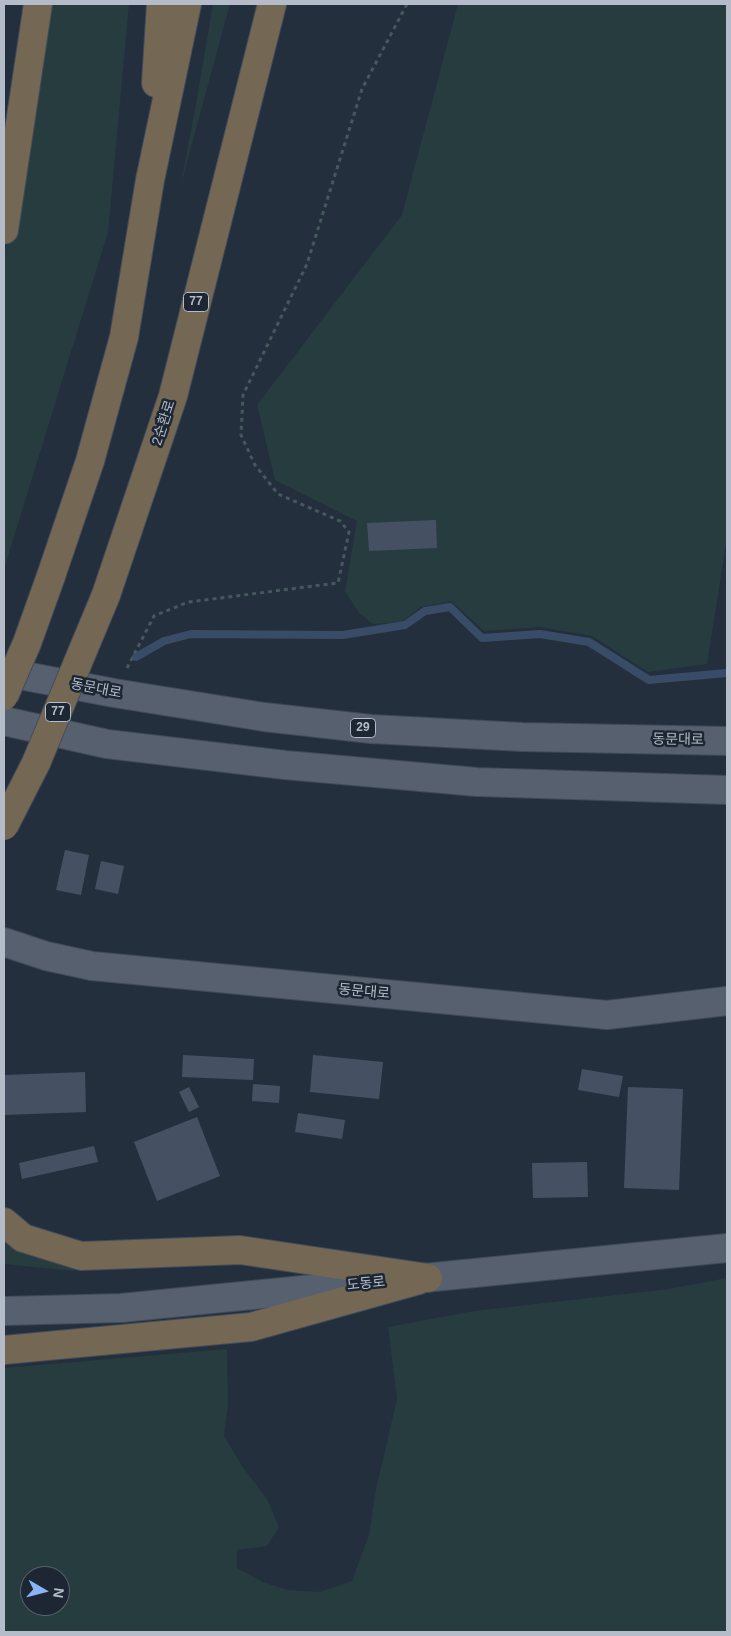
<!DOCTYPE html>
<html>
<head>
<meta charset="utf-8">
<style>
	body { margin:0 }
	#map { position:relative; width:731px; height:1636px; overflow:hidden; background:#242f3e; font-family:Arial,sans-serif }
	canvas { display:block }
	.frame { position:absolute; inset:0; border:5px solid #b4bcc9; pointer-events:none }
	.north { position:absolute; left:20px; top:1566px; width:50px; height:50px; box-sizing:border-box; background:#1d2633; border:1px solid #59626f; border-radius:50%; rotate:98deg; font-size:14px; font-weight:700; line-height:20px; text-align:center; color:#b4bcc9 }
	.north::after { content:''; display:block; margin:auto; width:18px; height:22px; background:#8ab4f8; clip-path:polygon(50% 0,100% 100%,50% 72%,0 100%) }
</style>
</head>
<body>
<div id="map">
<canvas width="731" height="1636"></canvas>
<div class="frame"></div>
<div class="north">N</div>
</div>
<script>
const c = document.querySelector('canvas').getContext('2d');
c.lineJoin = 'round';
function paint(path, color) { c.fillStyle = color; c.fill(path, 'evenodd'); }
const poly = rows => new Path2D(rows.map(r => 'M' + r).join(''));
function stroke(path, color, width, dash) { c.strokeStyle = color; c.lineWidth = width; c.lineCap = dash ? 'butt' : 'round'; c.setLineDash(dash || []); c.stroke(path); }
function write(font, color, halo, rows, align = 'center') {
  c.font = font + ' Arial,"Noto Sans KR",sans-serif'; c.lineWidth = 5; c.setLineDash([]); c.textBaseline = 'middle'; c.strokeStyle = halo; c.fillStyle = color; for (const [text, x, y, turn = 0] of rows) {
    c.save(); c.translate(x, y); c.rotate((+turn || 0) * Math.PI / 180); c.textAlign = isNaN(turn) ? turn : align; if (halo) c.strokeText(text, 0, 0); c.fillText(text, 0, 0); c.restore();
  }
}
const green = poly([
	[50,4,129,4,108,232,4,569,4,253,16,217],
	[213,4,230,4,181,184,196,104],
	[458,4,727,4,727,538,707,664,648,672,592,636,540,627,484,631,451,601,421,607,401,622,373,624,359,613,345,591,357,521,275,480,257,405,402,215],
	[4,1230,75,1262,74,1271,4,1264],
	[727,1278,727,1632,4,1632,4,1368,227,1349,228,1404,224,1436,242,1466,267,1499,279,1527,267,1546,237,1550,237,1568,263,1582,287,1590,320,1592,352,1581,369,1535,376,1489,397,1399,388,1327,474,1311,669,1289],
	[30,1576,60,1576,60,1606,30,1606]
]);
const stream = poly([
	[136,657,164,641,191,634,343,635,405,625,425,611,450,607,482,638,540,634,589,642,649,680,727,673]
]);
const building = poly([
	[436,520,437,548,369,551,367,523],
	[65,850,89,855,81,895,56,890],
	[101,861,124,866,118,894,95,889],
	[183,1055,254,1059,253,1080,182,1077],
	[313,1055,383,1062,379,1099,310,1092],
	[582,1069,623,1076,619,1097,578,1090],
	[85,1072,86,1112,4,1115,4,1075],
	[253,1084,280,1086,279,1103,252,1101],
	[189,1087,199,1107,189,1112,179,1092],
	[628,1087,683,1089,679,1190,624,1188],
	[298,1113,345,1120,342,1139,295,1132],
	[197,1117,220,1176,157,1201,134,1142],
	[94,1146,98,1162,22,1179,19,1163],
	[587,1162,588,1197,533,1198,532,1163]
]);
const path = poly([
	[127,668,154,616,188,602,338,583,349,532,340,521,278,494,255,465,241,435,243,395,307,264,362,89,407,4]
]);
const major = poly([
	[4,672,114,693,264,717,371,729,522,737,727,741],
	[4,721,107,744,285,765,477,782,727,790],
	[4,942,46,956,92,966,607,1015,727,1001],
	[4,1311,121,1308,727,1248]
]);
const highway = poly([
	[156,83,161,4],
	[4,230,38,4],
	[51,576,90,461,124,337,150,180,187,4],
	[106,595,173,396,272,4],
	[4,1222,23,1238,81,1256,240,1250,428,1278],
	[4,1350,251,1327,419,1280]
]);
const highwayBridge = poly([
	[4,696,27,643,51,576],
	[4,826,36,763,106,595]
]);
const shields = [
	[196,302,25],
	[58,712,25],
	[363,728,25]
];
const shieldNames = [
	["77",196,302],
	["77",58,712],
	["29",363,728]
];
const streetNames = [
	["2순환로",164,423,-72],
	["동문대로",96,689,11],
	["동문대로",678,740,1],
	["동문대로",364,992,5],
	["도동로",366,1284,-6]
];
paint(green, '#263c3f');
stroke(stream, '#394c67', 8);
paint(building, '#455162');
stroke(major, '#414a57', 30);
stroke(highway, '#434c59', 30);
stroke(path, '#44595c', 3, [4, 4]);
stroke(major, '#56606e', 28);
stroke(highway, '#746855', 28);
stroke(highwayBridge, '#434c59', 30, []);
stroke(highwayBridge, '#746855', 28);
for (const [x, y, w] of shields) { const box = new Path2D(); box.roundRect(x - w / 2, y - 9.5, w, 19, 4); c.fillStyle = '#1d2633'; c.fill(box); stroke(box, '#b4bcc9', 1); }
write('bold 12px', '#b4bcc9', null, shieldNames);
write('14px', '#b4bcc9', '#1d2633', streetNames);
</script>
</body>
</html>
